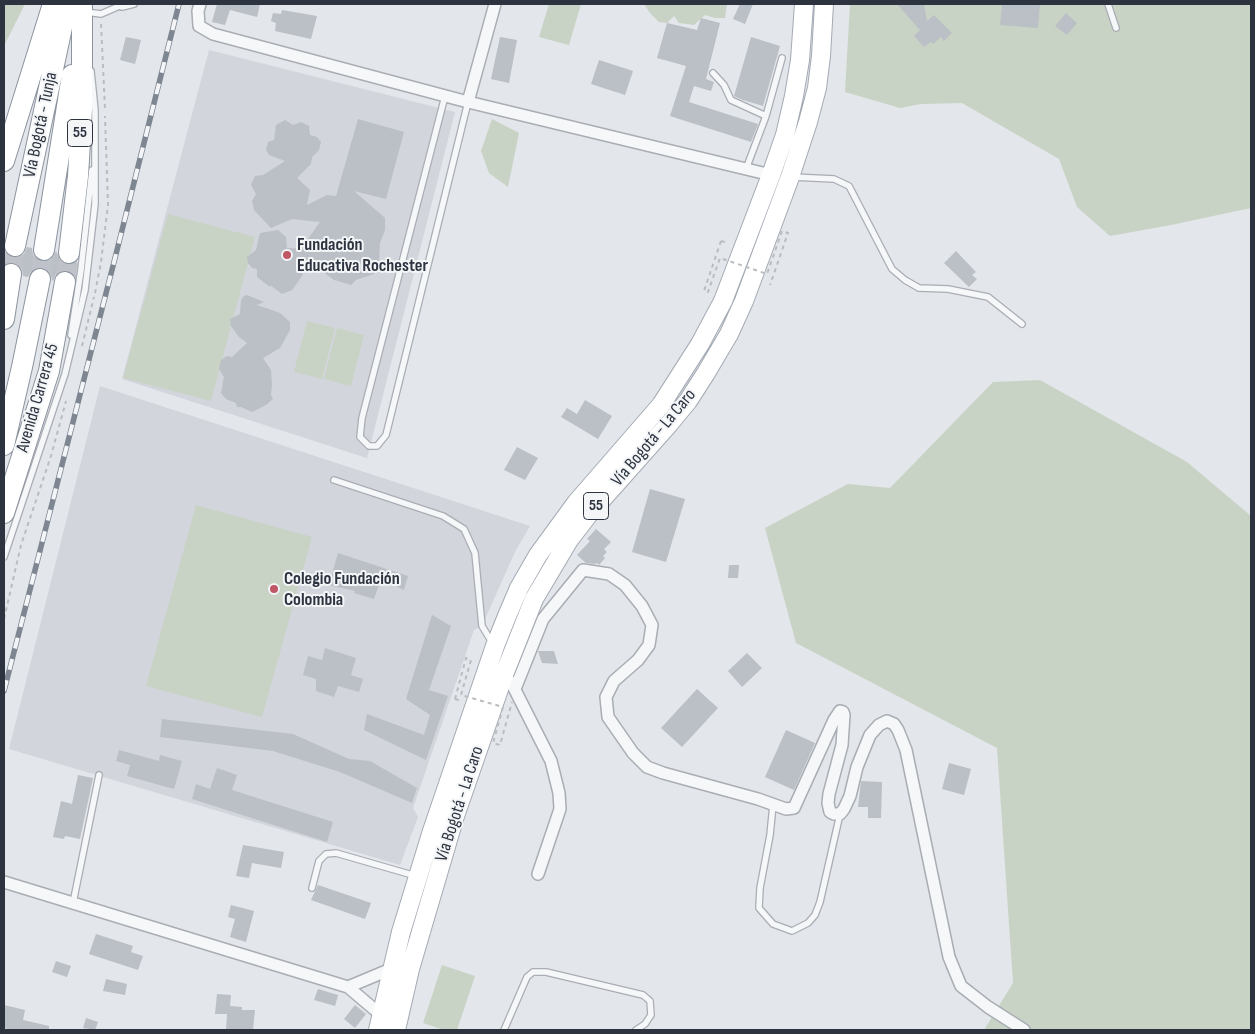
<!DOCTYPE html>
<html>
<head>
<meta charset="utf-8">
<style>
	body { margin:0 }
	#map { position:relative; width:1255px; height:1034px; overflow:hidden; background:#e3e6ea; font-family:"Sofia Sans Condensed",sans-serif }
	canvas { display:block }
	.frame { position:absolute; inset:0; border:5px solid #2d3440; pointer-events:none }
</style>
</head>
<body>
<div id="map">
<canvas width="1255" height="1034"></canvas>
<div class="frame"></div>
</div>
<script>
const c = document.querySelector('canvas').getContext('2d');
c.lineJoin = 'round';
function paint(path, color) { c.fillStyle = color; c.fill(path, 'evenodd'); }
const poly = rows => new Path2D(rows.map(r => 'M' + r).join(''));
function stroke(path, color, width, dash) { c.strokeStyle = color; c.lineWidth = width; c.lineCap = dash ? 'butt' : 'round'; c.setLineDash(dash || []); c.stroke(path); }
function write(font, color, halo, rows, align = 'center') {
  c.font = font + ' "Sofia Sans Condensed",sans-serif'; c.lineWidth = 4; c.setLineDash([]); c.textBaseline = 'middle'; c.strokeStyle = halo; c.fillStyle = color; for (const [text, x, y, turn = 0] of rows) {
    c.save(); c.translate(x, y); c.rotate((+turn || 0) * Math.PI / 180); c.textAlign = isNaN(turn) ? turn : align; if (halo) c.strokeText(text, 0, 0); c.fillText(text, 0, 0); c.restore();
  }
}
const built = poly([
	[209,50,455,112,367,458,122,379],
	[100,386,530,526,515,552,482,626,474,630,413,808,418,817,400,865,9,749]
]);
const green = poly([
	[4,4,25,4,4,46],
	[549,4,581,4,569,45,539,37],
	[644,4,727,4,725,18,715,18,705,15,694,25,679,23,674,16,667,23,659,22,650,13],
	[850,4,1251,4,1251,208,1171,225,1110,236,1077,207,1059,159,962,103,921,104,900,108,845,92],
	[492,119,519,133,508,187,489,173,481,151],
	[168,214,255,237,211,401,123,378],
	[307,321,335,328,322,379,294,372],
	[337,328,364,335,351,386,324,379],
	[1040,380,1187,462,1251,516,1251,1030,984,1030,1013,983,997,748,796,643,765,528,848,484,890,488,993,382],
	[196,505,312,537,262,717,146,686],
	[442,965,475,976,457,1030,444,1030,423,1023]
]);
const building = poly([
	[217,4,220,5,260,4,257,17,230,10,225,25,212,22],
	[740,4,753,4,745,24,733,19],
	[897,4,924,4,927,21,934,15,952,33,944,41,941,37,933,44,931,42,924,47,914,36,920,30],
	[1002,4,1040,4,1038,28,1000,25],
	[282,10,317,16,311,39,275,31,276,23,271,21,273,13,281,14],
	[1066,13,1077,23,1067,35,1055,26],
	[701,18,720,23,706,79,714,82,711,91,694,86,689,102,758,124,751,142,670,116,686,66,657,58,667,23,697,30],
	[126,37,141,40,135,64,120,60],
	[500,37,517,40,509,83,491,79],
	[751,37,780,46,763,106,743,100,734,96],
	[599,60,633,71,625,95,591,84],
	[358,119,404,132,386,199,354,191,385,218,385,230,380,243,379,261,374,274,356,280,351,285,334,280,308,261,302,276,292,290,282,294,270,285,270,287,257,277,257,269,252,268,248,263,247,257,256,250,260,233,278,230,286,237,287,248,307,249,308,239,320,222,292,219,271,228,254,210,252,201,256,194,251,185,255,176,263,175,285,161,269,155,266,150,268,142,274,140,276,125,285,120,293,125,301,122,309,126,310,135,317,137,321,142,319,150,312,157,311,164,297,178,310,190,307,205,327,195,336,196],
	[27,247,32,248,33,255,37,259,42,262,49,261,53,257,56,251,62,263,68,265,77,261,75,277,68,270,61,271,56,274,53,281,52,280,51,275,48,270,42,267,37,268,31,271,28,277,23,276,22,269,18,264,12,262,4,265,4,250,7,255,12,257,18,257,24,254],
	[956,251,976,272,972,275,977,279,969,287,944,263],
	[247,295,264,302,257,305,280,313,290,322,290,330,280,348,263,358,271,370,272,385,271,395,273,399,266,405,252,412,241,407,237,407,236,403,226,399,221,393,224,377,219,369,221,360,227,356,232,357,247,343,239,337,231,326,230,319,240,314,241,300,244,296],
	[585,400,612,416,598,439,561,417,567,408,577,414],
	[517,447,538,458,525,480,504,470],
	[650,489,685,499,666,562,632,552],
	[596,529,611,542,604,549,607,552,603,556,605,558,599,565,597,563,595,564,586,563,577,555,590,541,587,539],
	[338,553,408,576,404,590,381,579,374,599,354,593,355,591,329,585],
	[729,565,739,565,738,578,728,578],
	[432,615,451,626,429,690,448,696,426,760,364,730,367,714,424,735,430,715,406,699],
	[325,648,356,658,351,675,363,679,359,692,338,686,334,697,316,691,316,679,303,675,308,656,322,660],
	[538,651,554,651,558,664,542,663],
	[747,653,762,668,742,687,728,671],
	[697,689,718,708,682,747,661,728],
	[162,719,293,734,349,759,370,761,417,788,412,803,340,772,273,751,160,737],
	[786,730,815,743,794,790,765,777],
	[119,750,159,761,160,755,182,761,174,789,127,776,130,765,116,761],
	[949,763,971,769,964,795,942,789],
	[217,768,237,775,232,790,333,822,327,842,192,799,196,784,210,789],
	[78,775,93,778,80,839,65,836,64,839,53,837,61,801,72,804],
	[861,781,882,782,881,818,868,818,868,807,858,807],
	[243,845,284,852,281,868,252,863,249,878,236,876],
	[318,885,371,903,365,919,311,900],
	[231,905,254,911,246,942,230,937,235,919,228,917],
	[96,934,133,946,131,952,143,956,138,970,89,954],
	[56,961,71,966,67,977,52,972],
	[106,979,127,984,125,995,103,991],
	[318,989,338,995,335,1006,314,1000],
	[217,994,231,995,230,1006,242,1007,242,1010,255,1010,253,1030,226,1030,227,1014,215,1014],
	[4,1005,25,1010,23,1020,49,1026,49,1030,12,1030,4,1028],
	[355,1005,366,1014,355,1028,344,1019],
	[86,1018,98,1022,95,1030,83,1028]
]);
const highwayTunnel = poly([
	[11,274,15,246],
	[40,279,44,250],
	[65,282,69,253]
]);
const path = poly([
	[101,24,105,109],
	[721,241,728,243],
	[95,293,101,262,108,205,105,116],
	[82,346,94,297],
	[4,619,21,545,51,456,66,401],
	[455,699,462,701]
]);
const lane = poly([
	[1108,4,1116,28],
	[122,7,134,4],
	[86,12,101,14,124,4],
	[713,73,724,85,731,100,766,116],
	[445,96,362,418,360,437,369,446,377,446,386,435,468,102],
	[746,169,766,116,782,58],
	[793,177,834,179,849,186,892,269,905,280,919,288,948,289,988,297,1022,324],
	[71,335,81,270,92,170],
	[334,480,443,516,464,529,475,553,482,626,493,644],
	[4,557,65,374,85,290,95,204,95,110,91,71],
	[773,805,770,835,760,888,759,908,773,924,792,931,808,923,815,915,820,902,840,814],
	[312,888,319,861,326,854,336,853,416,876],
	[73,903,99,775],
	[504,1030,527,977,533,972,546,972,643,995,650,1001,651,1015,645,1024,636,1030]
]);
const street = poly([
	[200,4,198,11,199,26,213,34,468,102,771,175],
	[468,102,495,4],
	[511,682,551,761,559,793,560,809,538,874],
	[515,689,543,619,583,570,609,574,625,585,642,606,652,625,649,645,638,660,614,681,606,697,608,717,633,753,647,767,663,773,758,799,786,809,794,808,834,720,840,711,843,712,844,715,842,745,829,794,828,803,830,812,834,814,840,814,844,809,850,796,857,767,870,735,879,725,887,721,894,724,898,730,906,750,949,957,961,986,988,1007,1024,1030],
	[4,882,348,987,381,1015],
	[348,987,391,969]
]);
const primary = poly([
	[378,1030,401,932,432,831,495,646,507,616,519,588,538,555,576,503,661,405,700,344,723,301,771,175,785,135,794,96,800,60,804,4],
	[396,1030,410,969,455,816,505,672,534,599,569,540,589,514,669,424,688,401,706,373,729,334,744,301,790,177,808,122,817,88,821,56,824,4]
]);
const highway = poly([
	[4,161,53,4],
	[15,246,67,4],
	[44,250,72,75],
	[69,253,78,176,82,109,82,4],
	[4,319,11,274],
	[4,445,22,367,40,279],
	[4,513,49,371,65,282]
]);
const rail = poly([
	[4,691,113,266,179,4]
]);
const pathBridge = poly([
	[721,241,704,291,708,292,720,258,767,274,782,231,788,233,770,285],
	[455,699,466,658,471,660,461,695,503,707,493,743,500,745,512,702]
]);
const markers = [
	[287,255,5,"#c05767"],
	[274,589,5,"#c05767"]
];
const shields = [
	[80,133,25],
	[596,506,25]
];
const shieldNames = [
	["55",80,133],
	["55",596,506]
];
const streetNames = [
	["Vía Bogotá - Tunja",41,125,-78],
	["Avenida Carrera 45",38,398,-74],
	["Vía Bogotá - La Caro",654,438,-50],
	["Vía Bogotá - La Caro",460,804,-72]
];
const poiNames = [
	["Fundación",297,245],
	["Educativa Rochester",297,266],
	["Colegio Fundación",284,579],
	["Colombia",284,600]
];
paint(built, '#d2d5db');
paint(green, '#c9d3c5');
paint(building, '#bbbfc6');
stroke(highwayTunnel, '#bfc2c8', 20, [20, 10]);
stroke(lane, '#a9adb4', 8);
stroke(street, '#a9adb4', 14);
stroke(primary, '#a4aab4', 20);
stroke(highway, '#8c949f', 22);
stroke(path, '#babcc1', 2, [4, 4]);
stroke(lane, '#f6f7f8', 5.5);
stroke(street, '#f6f7f8', 11);
stroke(primary, '#fff', 18);
stroke(highway, '#fff', 20);
stroke(rail, '#7e8692', 5.5);
stroke(rail, '#f3f5f7', 4, [11]);
stroke(pathBridge, '#babcc1', 2, [4, 4]);
for (const [x, y, r, color] of markers) { const dot = new Path2D(); dot.arc(x, y, r, 0, 2 * Math.PI); c.fillStyle = color; c.fill(dot); stroke(dot, '#f3f5f7', 2); }
for (const [x, y, w] of shields) { const box = new Path2D(); box.roundRect(x - w / 2, y - 13.5, w, 27, 4); c.fillStyle = '#f3f5f7'; c.fill(box); stroke(box, '#2d3440', 1); }
write('bold 16px', '#2d3440', null, shieldNames);
write('18px', '#2d3440', '#f3f5f7', streetNames);
write('bold 18px', '#2d3440', '#f3f5f7', poiNames, 'left');
</script>
</body>
</html>
